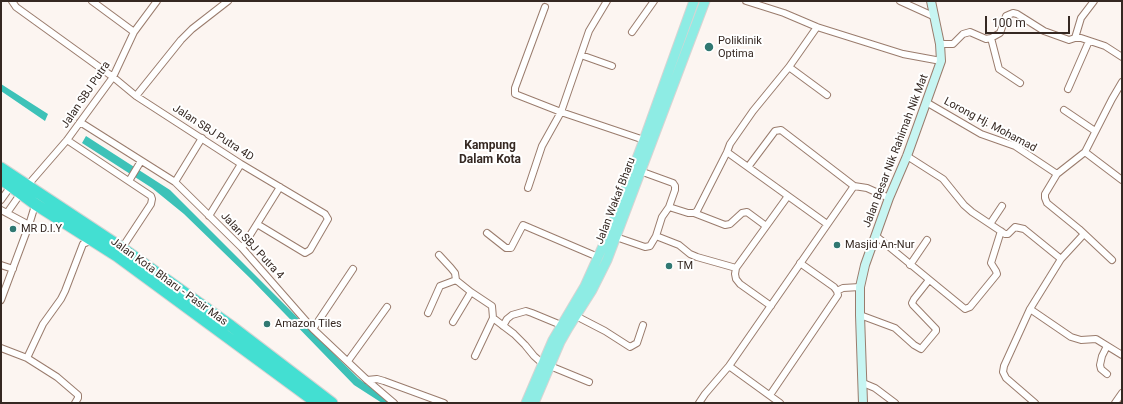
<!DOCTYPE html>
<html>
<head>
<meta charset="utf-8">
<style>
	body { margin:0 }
	#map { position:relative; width:1123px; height:404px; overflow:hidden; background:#fcf5f1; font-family:Roboto,sans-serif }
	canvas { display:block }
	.frame { position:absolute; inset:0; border:2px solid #352822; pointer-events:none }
	.scale { position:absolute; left:985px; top:16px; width:85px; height:18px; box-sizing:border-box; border:2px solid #352822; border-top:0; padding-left:5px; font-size:12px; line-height:14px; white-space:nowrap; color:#352822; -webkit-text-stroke:3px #fff; paint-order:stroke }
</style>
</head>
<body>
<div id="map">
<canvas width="1123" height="404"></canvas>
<div class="frame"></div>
<div class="scale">100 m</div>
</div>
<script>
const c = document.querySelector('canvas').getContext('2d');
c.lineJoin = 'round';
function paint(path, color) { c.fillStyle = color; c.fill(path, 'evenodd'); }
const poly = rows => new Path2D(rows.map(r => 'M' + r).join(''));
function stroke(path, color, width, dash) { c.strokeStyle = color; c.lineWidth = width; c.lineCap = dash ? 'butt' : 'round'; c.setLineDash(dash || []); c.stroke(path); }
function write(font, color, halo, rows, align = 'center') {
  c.font = font + ' Roboto,sans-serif'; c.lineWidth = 4; c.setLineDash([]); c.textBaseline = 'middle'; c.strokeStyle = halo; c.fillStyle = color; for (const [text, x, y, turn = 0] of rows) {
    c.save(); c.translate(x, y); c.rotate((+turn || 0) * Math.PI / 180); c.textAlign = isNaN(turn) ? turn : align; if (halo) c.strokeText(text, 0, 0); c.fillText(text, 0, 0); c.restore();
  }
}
const water = poly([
	[1,84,48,114,45,121,1,91],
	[86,136,170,190,358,378,391,403,382,403,354,385,252,280,184,214,152,188,82,143]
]);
const street = poly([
	[12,1,16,7,113,77,136,96,241,164,325,214,328,219,310,250,305,253,257,224],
	[92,1,134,32],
	[746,1,784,13,817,27,903,54,941,61],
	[900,1,933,16],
	[545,7,515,88,515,94,561,112,644,140],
	[632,32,654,1],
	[991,38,999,69,1020,83],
	[1075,38,1081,38,1105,46,1122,57],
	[940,44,953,44,963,34,970,32,986,39,991,38,1000,33,1006,16,1013,13,1017,14,1044,31,1069,40,1075,38,1081,18,1094,1],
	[581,55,612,66],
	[789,67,827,95],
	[1068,89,1089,41],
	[136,96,181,40,192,29,228,1],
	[926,102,981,134,1015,146,1057,174,1085,152,1122,180],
	[1064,110,1095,131],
	[80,122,175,182,242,248,313,329,367,380,394,403],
	[67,140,151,196,152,199,151,204,122,248],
	[727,152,827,224],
	[1085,152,1112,99,1122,82],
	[907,156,943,179,964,205,972,212,1005,234,1008,234,1015,227,1024,229,1061,259],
	[748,167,775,131,781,130,854,186],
	[1057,174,1045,194,1045,198,1047,203,1079,229,1112,260],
	[129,181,141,161],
	[175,182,202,138],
	[528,188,542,146,561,112,589,31,607,1],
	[1,200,11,186],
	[669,207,688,213,694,213,697,211,727,152,730,144,753,111,789,67,817,27],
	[1,210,29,225],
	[7,213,21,193,67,140,113,77,134,32,157,1],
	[694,213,725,225,730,224,742,213,747,212,766,226],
	[209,216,241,164],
	[990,224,1002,206],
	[487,233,506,248,511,248,523,225,598,257],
	[656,236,679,245,690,254,697,257,736,268],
	[876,236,965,309,970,307,997,274,996,271,991,263,1001,231],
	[616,237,645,247,650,246,656,236,662,217,669,207,675,190,675,186,673,183,640,171],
	[242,248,280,187],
	[439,255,451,268,455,273,456,280,471,292],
	[1,265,13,269],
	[910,265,927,240],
	[837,291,843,288,860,287],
	[1,300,29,225,36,202],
	[771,306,740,284,736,279,735,274,736,268,788,196],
	[1030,309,1071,337,1081,340,1096,339,1122,355],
	[428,313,440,286,456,280],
	[860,315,895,328,914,345,921,349,936,331,936,329,913,305,912,303,914,299,929,280],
	[576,316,605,331,630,347,637,343,643,325],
	[453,322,471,292,492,306,493,318],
	[503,326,507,319,512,315,526,311,532,313,561,325],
	[313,329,353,269],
	[1,348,27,358,57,377,78,395,78,398,75,403],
	[475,356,493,318,514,334,525,345,534,356,543,364],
	[27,358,43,324,61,299,65,291,83,244,92,240],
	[348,361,387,307],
	[550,366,589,382],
	[729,366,780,403],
	[1107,374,1101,369,1100,365,1102,356,1107,346],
	[367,380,377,379,384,381,444,403],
	[863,383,875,388,895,403],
	[770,395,838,295,837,291,834,287,800,263],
	[699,403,705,394,729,366,854,186,867,188,889,198],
	[1035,403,1006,378,1003,372,1004,366,1030,309,1061,259,1084,234],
	[1115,403,1122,393]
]);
const secondary = poly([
	[863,403,860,315,860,287,865,265,889,198,907,156,941,61,940,44,931,1]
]);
const primary = poly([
	[526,403,553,340,585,286,608,235,644,140,694,1],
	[534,403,560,342,568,328,592,290,607,260,705,1]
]);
const highway = poly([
	[1,168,122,248,231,326,332,403],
	[1,179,35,204,117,256,317,403]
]);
const markers = [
	[709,47,5,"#307872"],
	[13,229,4,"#307872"],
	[837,245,4,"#307872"],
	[669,266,4,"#307872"],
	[267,324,4,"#307872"]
];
const poiNames = [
	["Poliklinik",718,41],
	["Optima",718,54],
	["MR D.I.Y",21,229],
	["Masjid An-Nur",845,245],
	["TM",677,266],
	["Amazon Tiles",275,324]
];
const streetNames = [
	["Jalan SBJ Putra",86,95,-56],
	["Lorong Hj. Mohamad",990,125,28],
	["Jalan SBJ Putra 4D",213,133,33],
	["Jalan Besar Nik Rahimah Nik Mat",896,151,-69],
	["Jalan Wakaf Bharu",616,201,-69],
	["Jalan SBJ Putra 4",252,246,47],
	["Jalan Kota Bharu - Pasir Mas",169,282,36]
];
const neighbourhoodNames = [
	["Kampung",490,146],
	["Dalam Kota",490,160]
];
paint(water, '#3dc2b8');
stroke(street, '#9a7c6d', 8);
stroke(secondary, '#9a7c6d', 10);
stroke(primary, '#d7d4d3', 11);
stroke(highway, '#d7d4d3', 13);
stroke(street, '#fff', 6);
stroke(secondary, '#c7f5f2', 8);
stroke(primary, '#8eece4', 9);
stroke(highway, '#43dfd2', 11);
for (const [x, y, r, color] of markers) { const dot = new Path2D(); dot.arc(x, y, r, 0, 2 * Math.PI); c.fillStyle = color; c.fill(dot); stroke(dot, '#fff', 1.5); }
write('11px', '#352822', '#fff', poiNames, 'left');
write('11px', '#352822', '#fff', streetNames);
write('bold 12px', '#352822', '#fff', neighbourhoodNames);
</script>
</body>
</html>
